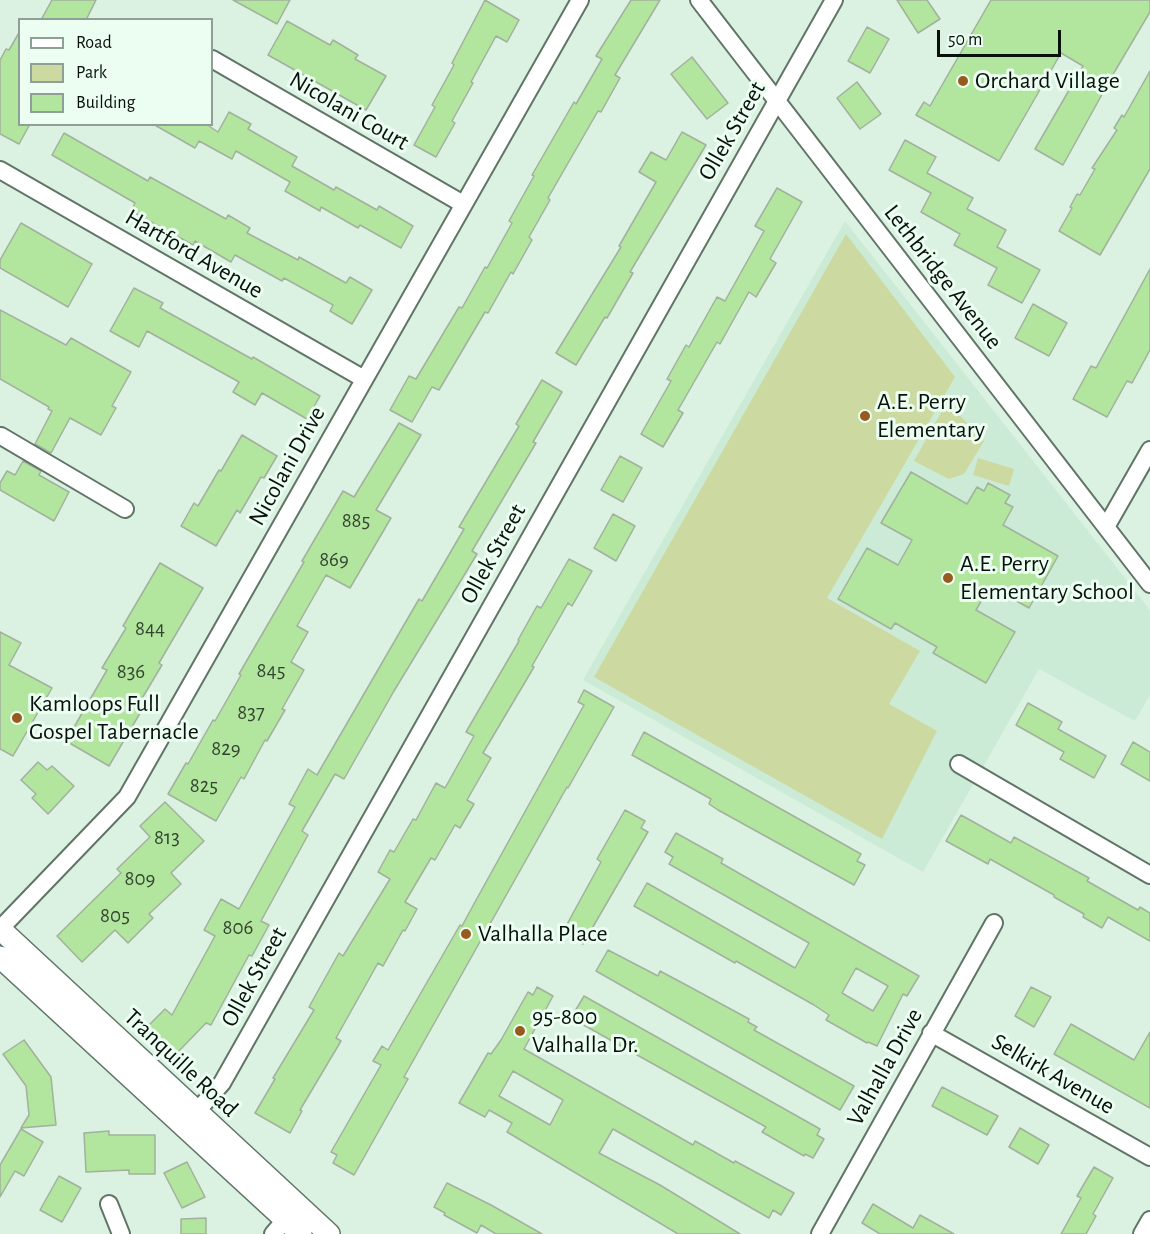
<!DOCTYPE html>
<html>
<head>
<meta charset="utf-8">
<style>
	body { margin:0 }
	#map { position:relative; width:1150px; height:1234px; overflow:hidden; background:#dbf2e2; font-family:"Alegreya Sans",sans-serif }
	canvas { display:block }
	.legend { position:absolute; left:18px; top:18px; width:195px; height:108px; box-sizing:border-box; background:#ebfef1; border:2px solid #909f95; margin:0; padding:8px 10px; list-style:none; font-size:18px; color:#08100b }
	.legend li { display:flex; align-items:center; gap:12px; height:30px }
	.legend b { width:30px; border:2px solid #909f95 }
	.scale { position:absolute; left:937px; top:30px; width:124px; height:27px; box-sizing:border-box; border:3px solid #08100b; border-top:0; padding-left:8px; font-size:18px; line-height:21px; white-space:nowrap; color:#08100b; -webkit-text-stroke:4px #ebfef1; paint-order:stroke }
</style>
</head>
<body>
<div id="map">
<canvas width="1150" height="1234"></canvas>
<ul class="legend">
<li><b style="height:8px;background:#fff"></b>Road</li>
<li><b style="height:16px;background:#ccd9a0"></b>Park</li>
<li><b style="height:16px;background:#b2e59e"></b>Building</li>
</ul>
<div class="scale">50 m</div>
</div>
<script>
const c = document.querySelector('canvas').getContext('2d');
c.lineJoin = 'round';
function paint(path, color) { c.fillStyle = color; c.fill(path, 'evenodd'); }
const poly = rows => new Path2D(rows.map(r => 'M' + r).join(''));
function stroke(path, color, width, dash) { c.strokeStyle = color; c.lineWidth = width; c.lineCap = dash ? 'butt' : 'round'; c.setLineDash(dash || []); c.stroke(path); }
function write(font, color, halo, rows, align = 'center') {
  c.font = font + ' "Alegreya Sans",sans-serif'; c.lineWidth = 6; c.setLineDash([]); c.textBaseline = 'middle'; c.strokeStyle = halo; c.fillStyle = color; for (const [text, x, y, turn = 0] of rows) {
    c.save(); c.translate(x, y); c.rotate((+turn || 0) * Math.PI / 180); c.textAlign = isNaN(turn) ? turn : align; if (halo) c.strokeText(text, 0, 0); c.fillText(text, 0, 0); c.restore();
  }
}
const built = poly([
	[845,221,1150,610,1150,695,1135,721,1039,669,923,872,583,680]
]);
const green = poly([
	[846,234,955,377,827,598,920,651,889,704,937,731,882,839,594,677],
	[947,402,984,441,964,474,949,479,914,461],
	[978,458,1014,469,1009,486,973,475]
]);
const building = poly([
	[52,0,96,0,86,20,41,20,52,0],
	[233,0,290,0,277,24,233,0],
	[485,0,519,20,507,42,496,36,471,82,473,83,452,121,455,123,436,157,414,145,435,107,432,105,454,65,452,63,485,0],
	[631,0,660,0,615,75,620,78,601,112,598,111,548,198,550,200,529,237,532,240,513,274,511,272,488,313,485,312,439,390,432,387,412,422,390,410,409,376,416,379,459,307,462,308,485,267,487,268,512,223,509,221,534,176,532,175,574,102,576,104,602,59,596,56,631,0],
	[897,0,927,0,940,19,918,33,897,0],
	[991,0,1150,0,1150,12,1115,71,1063,165,1035,149,1083,66,1061,53,999,161,916,115,924,102,930,106,991,0],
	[287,21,330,45,333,40,358,55,355,59,386,76,366,110,268,55,287,21],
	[867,27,889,39,870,73,848,61,867,27],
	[20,31,20,124,30,124,19,144,0,134,0,60,6,49,9,50,20,31],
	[692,57,728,103,707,119,671,74,692,57],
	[1150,71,1150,169,1100,255,1059,231,1072,208,1070,207,1077,194,1080,195,1095,169,1092,168,1117,130,1114,128,1122,115,1124,117,1150,71],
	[857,82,881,114,860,129,837,98,857,82],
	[229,112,251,124,248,129,297,157,292,166,334,190,336,187,377,210,379,206,413,226,401,248,360,225,358,228,321,207,320,211,285,191,290,182,236,151,232,159,199,141,195,148,153,124,206,124,218,132,229,112],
	[682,132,706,145,630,272,633,273,607,318,605,317,576,365,556,353,621,247,619,246,656,182,639,172,651,152,666,160,682,132],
	[64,133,148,181,150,177,226,219,228,215,250,228,247,233,298,260,299,257,346,283,350,277,372,290,352,324,330,311,333,305,284,278,282,281,235,255,231,262,195,241,193,245,131,211,135,203,52,155,64,133],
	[905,140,936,157,927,173,973,198,967,209,1006,230,997,247,1040,270,1022,303,988,285,997,268,954,245,960,234,921,212,931,193,889,170,905,140],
	[777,188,802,202,770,259,776,263,756,297,749,292,720,344,717,342,678,410,683,413,663,447,641,434,671,381,667,379,686,345,689,347,717,297,725,301,764,231,755,226,777,188],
	[21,223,92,264,68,307,0,268,0,260,21,223],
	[1150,269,1150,350,1132,383,1127,381,1107,417,1073,399,1091,366,1096,368,1150,269],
	[134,288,163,303,160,308,252,359,253,357,320,396,307,419,262,393,255,405,233,392,239,382,147,331,139,347,110,331,134,288],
	[1033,304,1067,323,1049,356,1015,338,1033,304],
	[0,310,66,345,71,338,131,372,112,406,116,408,101,435,70,418,51,453,35,444,52,411,48,409,49,407,0,379,0,310],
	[542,380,562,392,533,442,536,443,472,551,477,554,394,691,344,779,335,774,302,831,308,835,261,921,269,925,252,956,249,955,211,1025,206,1023,176,1054,147,1027,165,1009,172,1015,215,936,204,930,221,899,239,909,295,807,289,804,308,769,317,775,419,599,422,601,464,529,459,527,519,426,516,424,542,380],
	[399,423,421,435,376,510,391,518,350,588,326,575,297,626,308,632,291,662,304,670,282,709,285,710,267,741,265,740,244,779,241,777,216,821,168,794,186,763,188,764,213,720,215,721,241,675,239,674,304,562,302,561,343,491,354,497,399,423],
	[242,435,277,456,264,478,261,477,240,513,237,510,216,546,181,526,194,503,198,506,219,470,221,471,242,435],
	[620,456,642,468,623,502,601,490,620,456],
	[23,461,41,471,39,475,69,492,54,521,0,490,0,483,7,471,15,475,23,461],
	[911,472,967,504,977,487,984,491,988,483,1010,495,1005,503,1013,507,1003,525,1058,556,1029,608,990,586,976,610,1015,632,986,683,933,653,937,647,895,623,891,629,838,599,867,548,898,565,912,540,881,523,911,472],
	[613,514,635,526,616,561,594,548,613,514],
	[569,559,592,571,572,606,568,603,532,666,534,667,483,753,491,758,467,800,474,804,460,828,455,825,435,860,431,858,405,902,417,909,405,931,403,930,383,966,378,963,336,1038,341,1041,300,1110,302,1111,290,1133,255,1113,275,1079,273,1078,314,1010,309,1007,339,953,343,956,390,879,378,872,390,850,394,852,413,819,416,820,436,783,445,788,474,736,466,732,519,641,518,640,537,606,541,608,569,559],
	[160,563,203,588,159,663,162,665,141,700,146,703,109,766,66,741,107,670,102,668,126,628,123,626,160,563],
	[0,632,21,643,9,665,52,688,13,756,0,749,0,632],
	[584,690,614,707,568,788,567,787,404,1077,408,1079,354,1175,333,1163,337,1155,331,1152,381,1065,373,1061,382,1046,388,1050,460,925,462,926,475,902,584,705,578,702,584,690],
	[1028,703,1062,722,1058,729,1106,756,1094,778,1060,759,1064,752,1016,725,1028,703],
	[644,732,861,854,857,861,865,865,854,885,718,810,709,804,711,799,632,755,644,732],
	[1133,742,1150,752,1150,781,1121,764,1133,742],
	[38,762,47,770,52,766,74,786,48,814,32,798,36,794,21,780,38,762],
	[165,802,204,841,171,873,181,884,149,914,153,918,128,943,115,930,82,962,57,936,121,873,117,869,150,837,140,826,165,802],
	[625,810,645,821,641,828,648,832,583,944,567,935,571,928,566,926,601,862,597,859,625,810],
	[961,815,1011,843,1014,837,1089,878,1087,881,1138,910,1140,907,1150,913,1150,941,1108,917,1102,928,1083,917,1084,914,1054,897,1054,895,990,859,988,864,946,841,961,815],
	[676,833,723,859,721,863,919,976,907,996,903,994,877,1046,868,1042,867,1043,826,1020,829,1015,814,1005,736,961,735,963,634,906,647,883,795,968,809,943,669,864,673,857,665,852,676,833],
	[856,968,888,986,873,1011,842,993,856,968],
	[608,950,658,976,660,971,690,987,749,1019,748,1022,757,1027,754,1030,854,1086,840,1110,596,971,608,950],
	[537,987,553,996,524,1049,693,1145,695,1141,734,1163,735,1161,794,1193,781,1215,773,1210,769,1218,613,1129,599,1153,660,1185,740,1234,678,1234,507,1132,512,1123,489,1110,485,1117,459,1103,488,1053,491,1054,501,1040,528,992,533,995,537,987],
	[513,1071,563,1100,550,1125,499,1096,513,1071],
	[1031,987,1051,997,1034,1027,1015,1016,1031,987],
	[584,996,820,1129,817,1135,824,1139,813,1158,805,1154,804,1156,762,1132,766,1127,571,1018,584,996],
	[1071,1024,1134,1060,1150,1032,1150,1108,1054,1054,1071,1024],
	[24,1040,51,1077,56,1125,21,1128,29,1115,26,1086,3,1054,24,1040],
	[942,1087,998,1116,987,1135,932,1106,942,1087],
	[1020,1128,1049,1145,1038,1164,1009,1147,1020,1128],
	[21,1129,43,1142,24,1176,15,1171,0,1197,0,1165,21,1129],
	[109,1131,109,1135,155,1135,155,1174,129,1174,129,1170,86,1172,84,1133,109,1131],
	[187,1162,205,1197,182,1208,164,1173,187,1162],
	[1094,1167,1113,1178,1093,1214,1096,1216,1086,1234,1061,1234,1081,1198,1077,1196,1094,1167],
	[59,1176,81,1188,62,1222,40,1210,59,1176],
	[447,1183,491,1205,542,1234,496,1234,481,1225,477,1233,444,1215,445,1213,434,1207,447,1183],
	[873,1204,913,1228,920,1215,954,1234,880,1234,862,1223,873,1204],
	[206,1218,206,1234,181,1234,181,1219,206,1218]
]);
const minor = poly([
	[699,0,1150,584],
	[212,59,463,204],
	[0,170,364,379],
	[1,436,125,509],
	[1106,527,1150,450],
	[959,764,1150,875],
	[0,929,127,797,580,0],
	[931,1033,1150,1157],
	[190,1119,222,1083,834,0],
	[109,1204,121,1234],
	[273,1234,292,1212],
	[820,1234,994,923],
	[1142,1234,1150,1220]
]);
const major = poly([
	[0,929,329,1234],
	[0,957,301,1234]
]);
const markers = [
	[963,81,6,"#975b1d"],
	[865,416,6,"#975b1d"],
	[948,578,6,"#975b1d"],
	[17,718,6,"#975b1d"],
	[466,934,6,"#975b1d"],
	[520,1031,6,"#975b1d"]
];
const numberNames = [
	["885",356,521],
	["869",334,560],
	["844",150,629],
	["845",271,671],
	["836",131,672],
	["837",251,713],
	["829",226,749],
	["825",204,786],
	["813",167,838],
	["809",140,879],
	["805",115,916],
	["806",238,928]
];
const poiNames = [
	["Orchard Village",975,81],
	["A.E. Perry",877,402],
	["Elementary",877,430],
	["A.E. Perry",960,564],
	["Elementary School",960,592],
	["Kamloops Full",29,704],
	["Gospel Tabernacle",29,732],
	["Valhalla Place",478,934],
	["95-800",532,1017],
	["Valhalla Dr.",532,1045]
];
const streetNames = [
	["Nicolani Court",349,111,30],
	["Ollek Street",732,131,-60],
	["Hartford Avenue",194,254,30],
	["Lethbridge Avenue",943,277,52],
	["Nicolani Drive",287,466,-61],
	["Ollek Street",493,554,-61],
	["Ollek Street",254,977,-61],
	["Tranquille Road",181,1063,43],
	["Valhalla Drive",885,1067,-61],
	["Selkirk Avenue",1053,1074,30]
];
paint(built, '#ccebd6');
paint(green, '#ccd9a0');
paint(building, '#b2e59e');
stroke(building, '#a2b19d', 1.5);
stroke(minor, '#607567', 20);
stroke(major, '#607567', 24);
stroke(minor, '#fff', 16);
stroke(major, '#fff', 21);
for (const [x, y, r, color] of markers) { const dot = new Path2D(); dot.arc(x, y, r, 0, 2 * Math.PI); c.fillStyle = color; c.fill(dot); stroke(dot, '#ebfef1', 2); }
write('21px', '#324530', null, numberNames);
write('24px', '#08100b', '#ebfef1', poiNames, 'left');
write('24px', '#08100b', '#ebfef1', streetNames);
</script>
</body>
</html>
